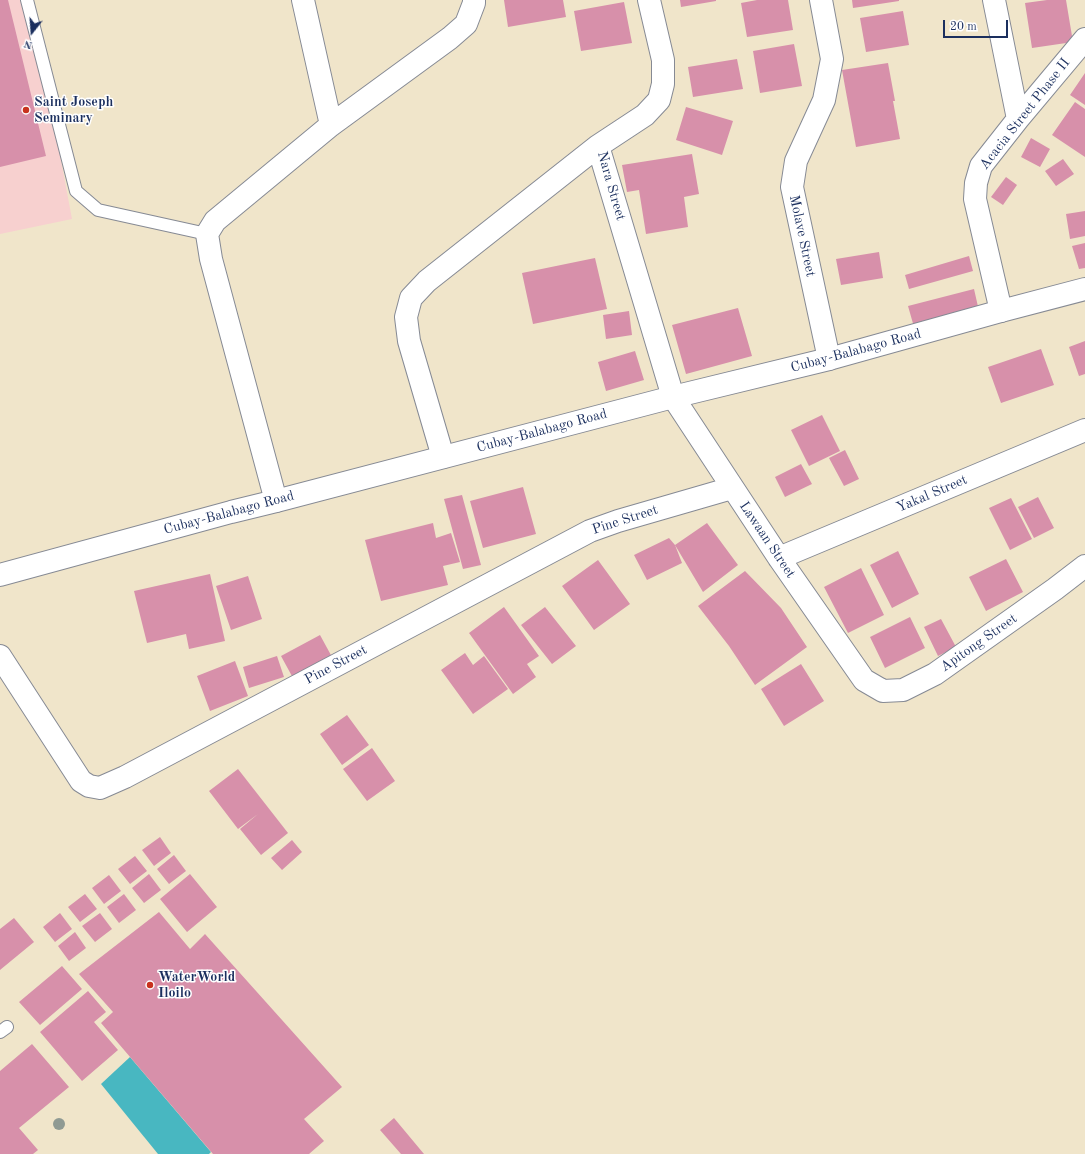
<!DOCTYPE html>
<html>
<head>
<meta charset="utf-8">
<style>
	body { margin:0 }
	#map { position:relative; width:1085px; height:1154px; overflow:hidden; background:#f0e5ca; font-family:"Old Standard TT",serif }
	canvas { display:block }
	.north { position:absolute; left:12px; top:12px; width:40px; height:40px; -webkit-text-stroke:3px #fff; paint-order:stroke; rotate:197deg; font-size:11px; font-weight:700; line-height:16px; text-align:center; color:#1b2f5e }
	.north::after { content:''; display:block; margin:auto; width:14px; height:18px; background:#1b2f5e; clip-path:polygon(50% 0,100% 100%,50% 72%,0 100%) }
	.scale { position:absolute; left:943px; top:20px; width:65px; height:18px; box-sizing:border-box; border:2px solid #1b2f5e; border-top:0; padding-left:5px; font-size:12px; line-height:14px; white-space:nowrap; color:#1b2f5e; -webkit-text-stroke:3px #fff; paint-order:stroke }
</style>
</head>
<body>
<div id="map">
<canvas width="1085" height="1154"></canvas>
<div class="north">N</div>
<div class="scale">20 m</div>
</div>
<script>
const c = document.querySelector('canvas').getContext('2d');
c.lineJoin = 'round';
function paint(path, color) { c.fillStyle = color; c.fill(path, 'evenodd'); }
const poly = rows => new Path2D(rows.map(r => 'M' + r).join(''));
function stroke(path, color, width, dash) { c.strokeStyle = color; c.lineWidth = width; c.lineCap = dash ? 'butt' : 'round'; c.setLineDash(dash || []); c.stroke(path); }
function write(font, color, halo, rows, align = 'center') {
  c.font = font + ' "Old Standard TT",serif'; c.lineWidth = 3; c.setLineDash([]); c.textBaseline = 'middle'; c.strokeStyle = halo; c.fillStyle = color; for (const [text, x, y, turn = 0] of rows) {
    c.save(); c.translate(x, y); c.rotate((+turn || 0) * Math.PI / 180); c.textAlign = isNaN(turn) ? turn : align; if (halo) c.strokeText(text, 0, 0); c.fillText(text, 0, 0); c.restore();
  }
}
const built = poly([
	[0,0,31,0,72,219,0,234]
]);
const water = poly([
	[130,1057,211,1152,209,1154,158,1154,101,1084]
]);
const building = poly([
	[0,0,8,0,46,156,0,167],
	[504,0,563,0,566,17,508,27],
	[680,0,716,0,716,1,681,7],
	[757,0,788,0,793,30,747,37,741,3],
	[852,0,899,0,899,1,853,8],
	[1047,0,1066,0,1073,42,1032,48,1025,3],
	[624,2,632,43,581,51,574,11],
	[903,11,909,45,866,52,860,18],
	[794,44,802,86,760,93,753,51],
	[737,59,743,89,693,97,688,67],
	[888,63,895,101,893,101,900,139,856,147,842,70],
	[1085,73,1085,105,1070,95],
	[1075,102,1085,109,1085,157,1052,135],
	[686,107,733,121,722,155,676,140],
	[1031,138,1050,149,1040,167,1021,157],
	[692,154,699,194,684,197,688,227,646,234,639,190,627,192,622,165],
	[1063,159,1074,174,1056,186,1045,171],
	[1006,177,1017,185,1003,205,991,197],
	[1085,211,1085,236,1070,239,1066,214],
	[1085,243,1085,268,1079,269,1072,246],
	[879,252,883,278,841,285,836,259],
	[969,256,973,271,909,289,905,275],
	[595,258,607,309,533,324,522,273],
	[974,289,979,311,914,327,908,306],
	[738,308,752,356,686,374,672,325],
	[629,311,632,335,606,339,603,315],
	[1085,341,1085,374,1079,376,1069,347],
	[1041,349,1054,385,1001,403,988,367],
	[635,351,644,380,606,391,598,362],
	[822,415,840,451,809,466,791,430],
	[845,450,859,479,844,486,829,458],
	[801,464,812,484,785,497,775,477],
	[523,487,536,534,483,548,470,501],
	[462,495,481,565,463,569,444,499],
	[1038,497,1054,528,1034,538,1018,507],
	[1011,498,1032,539,1010,550,989,508],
	[433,523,436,538,451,533,460,562,443,566,448,585,381,601,365,540],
	[707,523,738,565,703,592,675,545],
	[669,538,675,545,682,563,647,580,634,555],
	[898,551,919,594,892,608,870,565],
	[1006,559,1023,592,986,611,969,577],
	[598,560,630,604,594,630,562,586],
	[861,568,884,615,848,633,824,587],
	[745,571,781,608,807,647,755,685,729,646,698,606],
	[210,574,225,641,189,649,186,634,147,643,134,591],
	[248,576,262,619,231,630,216,586],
	[504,607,539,656,527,664,536,677,513,694,469,633],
	[545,607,576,646,552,664,521,625],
	[910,617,925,648,885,668,870,637],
	[941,619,956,647,938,656,924,627],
	[320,635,332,657,293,678,281,656],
	[465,653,473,665,484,656,508,689,473,714,441,670],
	[277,656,284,677,249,688,243,667],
	[235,661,248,696,210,711,197,676],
	[801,664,824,701,784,726,761,689],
	[347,715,369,745,342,765,320,734],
	[372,748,395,781,367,801,343,769],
	[238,769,288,833,261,855,240,829,258,814,238,829,209,791],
	[160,837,171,853,154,866,142,850],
	[292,840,302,852,282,870,271,858],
	[174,855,186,871,169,884,157,869],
	[135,856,147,871,130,884,118,869],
	[149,874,161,890,144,903,132,888],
	[190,874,217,907,187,932,160,899],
	[109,875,121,891,104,904,92,888],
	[85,894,97,909,80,922,68,907],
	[124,894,136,910,119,923,107,907],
	[159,912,190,949,205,934,342,1087,304,1119,324,1141,309,1154,213,1154,101,1023,113,1012,79,974],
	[60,913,72,929,55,942,43,927],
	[100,913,112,929,95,942,82,926],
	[14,918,34,942,0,970,0,929],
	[75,932,86,948,69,961,58,946],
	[62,966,82,989,40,1025,19,1002],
	[88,991,106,1012,94,1022,118,1050,82,1081,40,1032],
	[32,1044,69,1087,19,1128,38,1150,33,1154,0,1154,0,1071],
	[394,1118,424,1154,401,1154,380,1130]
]);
const lane = poly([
	[27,0,76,191,98,210,207,234],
	[0,1032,7,1027]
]);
const street = poly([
	[303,0,331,125],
	[649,0,663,60,663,84,659,100,645,115,598,146,673,397,779,558,864,680,883,691,903,690,935,674,1055,589,1085,566],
	[821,0,832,59,824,100,796,161,792,187,829,359],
	[994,0,1018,119],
	[1001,311,975,199,976,183,981,166,1018,119,1085,39],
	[443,457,409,341,406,317,411,298,427,281,598,146],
	[276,501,211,259,207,234,215,221,331,125,450,38,466,24,474,3,474,0],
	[779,558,1085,430],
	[0,656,81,781,89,786,100,788,125,777,590,531,618,521,732,488]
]);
const secondary = poly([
	[0,575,231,512,276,501,673,397,829,359,1001,311,1085,289]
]);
const trees = [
	[59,1124]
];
const markers = [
	[26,110,4,"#c8321e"],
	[150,985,4,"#c8321e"]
];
const poiNames = [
	["Saint Joseph",34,102],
	["Seminary",34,118],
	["WaterWorld",158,977],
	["Iloilo",158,993]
];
const streetNames = [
	["Acacia Street Phase II",1025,114,-52],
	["Nara Street",611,186,74],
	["Molave Street",802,236,78],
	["Cubay-Balabago Road",856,351,-15],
	["Cubay-Balabago Road",542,431,-15],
	["Yakal Street",932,494,-23],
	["Cubay-Balabago Road",229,513,-15],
	["Pine Street",625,520,-18],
	["Lawaan Street",767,540,56],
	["Apitong Street",979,643,-35],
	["Pine Street",336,665,-28]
];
paint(built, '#f7d0cf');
paint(water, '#48b7c1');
paint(building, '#d790aa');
stroke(lane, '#868a94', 14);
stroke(street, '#868a94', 24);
stroke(secondary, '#868a94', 24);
stroke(lane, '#fff', 12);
stroke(street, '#fff', 22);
stroke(secondary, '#fff', 22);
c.fillStyle = '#8f9a93';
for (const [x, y] of trees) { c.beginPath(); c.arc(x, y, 6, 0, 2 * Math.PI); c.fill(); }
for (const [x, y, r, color] of markers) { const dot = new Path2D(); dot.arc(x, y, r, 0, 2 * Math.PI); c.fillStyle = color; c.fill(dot); stroke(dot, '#fff', 1.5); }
write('bold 14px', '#1b2f5e', '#fff', poiNames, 'left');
write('14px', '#1b2f5e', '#fff', streetNames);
</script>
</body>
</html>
